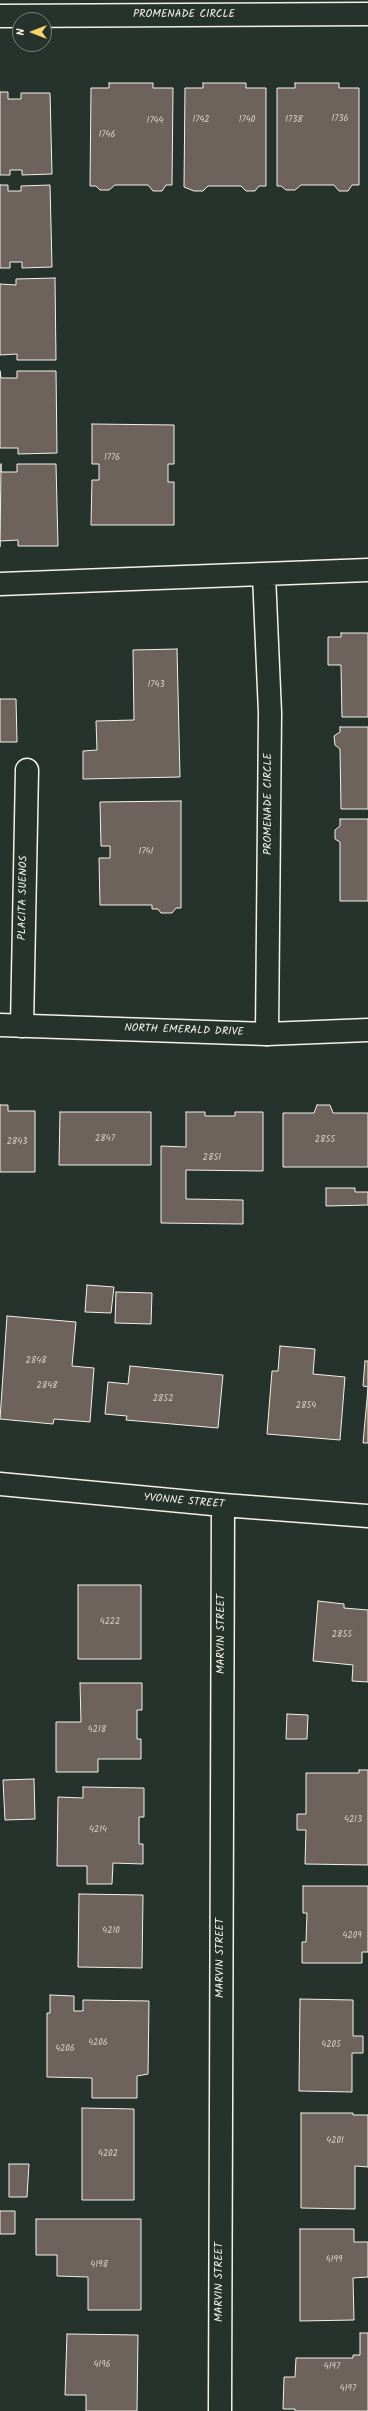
<!DOCTYPE html>
<html>
<head>
<meta charset="utf-8">
<style>
	body { margin:0 }
	#map { position:relative; width:368px; height:2411px; overflow:hidden; background:#26332d; font-family:Kalam,sans-serif }
	canvas { display:block }
	.north { position:absolute; left:12px; top:12px; width:40px; height:40px; box-sizing:border-box; background:#26332d; border:1px solid #787f78; border-radius:50%; rotate:270deg; font-size:11px; font-weight:700; line-height:16px; text-align:center; color:#f4f1e8 }
	.north::after { content:''; display:block; margin:auto; width:14px; height:18px; background:#ffd166; clip-path:polygon(50% 0,100% 100%,50% 72%,0 100%) }
</style>
</head>
<body>
<div id="map">
<canvas width="368" height="2411"></canvas>
<div class="north">N</div>
</div>
<script>
const c = document.querySelector('canvas').getContext('2d');
c.lineJoin = 'round';
function paint(path, color) { c.fillStyle = color; c.fill(path, 'evenodd'); }
const poly = rows => new Path2D(rows.map(r => 'M' + r).join(''));
function stroke(path, color, width, dash) { c.strokeStyle = color; c.lineWidth = width; c.lineCap = dash ? 'butt' : 'round'; c.setLineDash(dash || []); c.stroke(path); }
function write(font, color, halo, rows, align = 'center') {
  c.font = font + ' Kalam,sans-serif'; c.lineWidth = 3; c.setLineDash([]); c.textBaseline = 'middle'; c.strokeStyle = halo; c.fillStyle = color; for (const [text, x, y, turn = 0] of rows) {
    c.save(); c.translate(x, y); c.rotate((+turn || 0) * Math.PI / 180); c.textAlign = isNaN(turn) ? turn : align; if (halo) c.strokeText(text, 0, 0); c.fillText(text, 0, 0); c.restore();
  }
}
const building = poly([
	[109,83,153,83,153,88,173,88,172,185,166,185,162,191,153,191,148,185,115,185,109,190,100,190,96,186,90,186,91,88,109,88,109,83],
	[203,83,246,83,246,88,266,88,266,186,259,186,255,191,246,191,241,186,208,186,203,191,194,191,184,187,185,88,203,88,203,83],
	[295,83,339,83,339,88,359,88,359,185,352,185,348,191,339,191,334,185,301,185,295,190,286,190,281,186,277,186,277,88,295,88,295,83],
	[0,92,8,92,8,99,21,99,21,93,50,93,52,174,22,175,22,170,10,170,10,175,0,175,0,92],
	[0,185,8,185,8,191,21,191,21,186,50,185,52,267,22,268,22,262,10,262,10,268,0,268,0,185],
	[55,278,56,360,17,360,17,354,0,355,0,284,16,285,16,279,55,278],
	[0,371,1,378,17,378,17,371,56,371,57,453,18,454,18,448,0,448,0,371],
	[92,424,174,425,174,464,168,464,168,482,174,482,174,525,91,525,92,480,99,480,99,464,92,464,92,424],
	[1,464,1,472,17,472,17,464,56,464,58,546,18,546,18,540,0,541,0,547,1,464],
	[341,633,368,633,368,717,342,717,341,665,328,665,328,637,341,637,341,633],
	[177,649,180,777,83,779,83,751,97,750,96,721,134,720,133,650,177,649],
	[0,699,16,699,17,742,0,742,0,699],
	[340,727,368,727,368,809,341,809,340,749,335,745,334,736,340,732,340,727],
	[181,801,181,908,176,908,172,913,161,913,158,909,152,909,152,905,100,905,99,858,110,858,110,846,101,846,100,802,181,801],
	[340,819,368,819,368,901,340,901,340,842,335,839,335,830,340,826,340,819],
	[0,1105,8,1105,8,1111,35,1111,35,1172,0,1172,0,1105],
	[317,1105,330,1105,333,1113,368,1113,368,1167,283,1167,283,1113,314,1113,317,1105],
	[60,1112,151,1112,151,1165,59,1165,60,1112],
	[186,1112,205,1112,205,1116,235,1116,235,1112,263,1112,263,1171,186,1170,186,1199,243,1200,243,1224,161,1223,161,1146,186,1147,186,1112],
	[326,1188,355,1188,355,1192,368,1192,368,1205,326,1206,326,1188],
	[87,1285,114,1287,111,1313,85,1312,87,1285],
	[116,1292,152,1293,151,1324,115,1323,116,1292],
	[7,1316,76,1322,72,1366,94,1368,90,1422,54,1419,53,1424,0,1419,7,1316],
	[280,1346,315,1349,313,1374,345,1377,340,1440,267,1434,272,1371,278,1371,280,1346],
	[365,1361,368,1361,368,1387,363,1386,365,1361],
	[130,1366,223,1375,218,1428,126,1420,127,1416,105,1414,108,1382,128,1384,130,1366],
	[368,1388,368,1443,363,1443,368,1388],
	[78,1585,141,1585,141,1659,78,1659,78,1585],
	[318,1601,344,1604,344,1608,368,1610,368,1682,352,1681,353,1665,313,1661,318,1601],
	[80,1683,142,1683,142,1710,137,1710,137,1739,141,1739,141,1759,98,1759,98,1772,56,1772,56,1722,81,1722,80,1683],
	[287,1714,308,1715,307,1739,286,1739,287,1714],
	[359,1770,368,1770,368,1865,305,1864,306,1830,297,1830,297,1814,306,1814,306,1773,359,1773,359,1770],
	[34,1779,35,1819,5,1820,3,1780,34,1779],
	[83,1787,144,1788,144,1817,139,1817,139,1844,143,1844,143,1864,113,1863,112,1884,87,1884,87,1866,57,1866,58,1797,83,1798,83,1787],
	[303,1886,368,1886,368,1952,362,1952,362,1963,302,1963,302,1942,306,1942,307,1913,303,1913,303,1886],
	[79,1894,143,1895,142,1968,78,1967,79,1894],
	[50,1995,74,1996,74,2011,83,2011,83,2000,149,2001,148,2074,137,2076,137,2098,92,2098,92,2078,47,2077,47,2013,50,2013,50,1995],
	[300,1999,353,2000,353,2036,363,2036,363,2053,352,2053,352,2092,299,2091,300,1999],
	[82,2108,134,2109,134,2200,82,2200,82,2108],
	[301,2113,353,2113,353,2115,368,2115,368,2167,355,2166,355,2209,301,2208,301,2113],
	[9,2164,29,2164,27,2197,9,2197,9,2164],
	[0,2211,15,2211,15,2234,0,2234,0,2211],
	[36,2219,141,2219,141,2310,88,2310,88,2277,57,2276,57,2255,36,2255,36,2219],
	[300,2229,354,2229,354,2242,368,2242,368,2277,353,2278,354,2320,300,2321,300,2229],
	[360,2333,368,2333,368,2411,295,2411,295,2409,283,2409,284,2377,295,2377,296,2358,353,2358,353,2355,360,2355,360,2333],
	[67,2334,138,2335,137,2411,86,2411,86,2395,65,2395,67,2334]
]);
const street = poly([
	[0,16,368,14],
	[264,575,270,713,267,1034],
	[0,584,368,570],
	[22,1026,27,770],
	[0,1484,223,1505,368,1516],
	[220,2411,223,1505]
]);
const secondary = poly([
	[0,1025,267,1034,368,1030]
]);
const numberNames = [
	["1736",340,119],
	["1742",201,120],
	["1740",247,120],
	["1738",294,120],
	["1744",155,121],
	["1746",107,135],
	["1776",112,458],
	["1743",156,685],
	["1741",146,852],
	["2847",105,1139],
	["2855",325,1140],
	["2843",17,1142],
	["2851",212,1158],
	["2848",36,1361],
	["2848",47,1386],
	["2852",163,1399],
	["2854",306,1406],
	["4222",110,1622],
	["2855",342,1635],
	["4218",97,1730],
	["4213",353,1820],
	["4214",98,1830],
	["4210",111,1931],
	["4209",352,1936],
	["4206",98,2043],
	["4205",331,2045],
	["4206",65,2049],
	["4201",335,2141],
	["4202",108,2154],
	["4199",334,2260],
	["4198",99,2265],
	["4196",102,2365],
	["4197",332,2367],
	["4197",348,2389]
];
const streetNames = [
	["PROMENADE CIRCLE",184,15],
	["PROMENADE CIRCLE",269,804,-90],
	["PLACITA SUENOS",24,898,-89],
	["NORTH EMERALD DRIVE",184,1031,2],
	["YVONNE STREET",184,1502,5],
	["MARVIN STREET",222,1634,-90],
	["MARVIN STREET",221,1958,-90],
	["MARVIN STREET",220,2282,-90]
];
paint(building, '#6e625c');
stroke(building, '#f4f1e8', 1);
stroke(street, '#f4f1e8', 25);
stroke(secondary, '#f4f1e8', 25);
stroke(street, '#26332d', 22);
stroke(secondary, '#26332d', 22);
write('9px', '#d2cdc5', null, numberNames);
write('11px', '#f4f1e8', '#26332d', streetNames);
</script>
</body>
</html>
